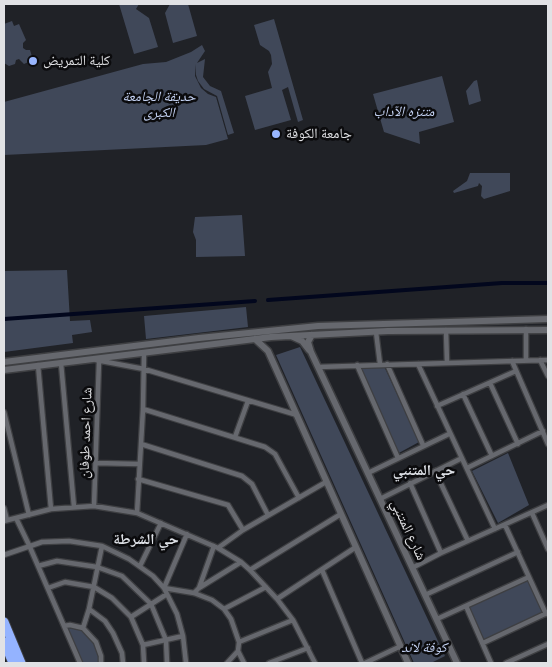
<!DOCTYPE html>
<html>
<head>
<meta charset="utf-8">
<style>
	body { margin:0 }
	#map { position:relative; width:552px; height:667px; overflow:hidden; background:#202227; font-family:"PT Serif",serif }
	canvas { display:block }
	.frame { position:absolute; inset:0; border:5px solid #e1e2e5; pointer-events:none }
</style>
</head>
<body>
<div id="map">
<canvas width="552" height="667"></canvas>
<div class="frame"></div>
</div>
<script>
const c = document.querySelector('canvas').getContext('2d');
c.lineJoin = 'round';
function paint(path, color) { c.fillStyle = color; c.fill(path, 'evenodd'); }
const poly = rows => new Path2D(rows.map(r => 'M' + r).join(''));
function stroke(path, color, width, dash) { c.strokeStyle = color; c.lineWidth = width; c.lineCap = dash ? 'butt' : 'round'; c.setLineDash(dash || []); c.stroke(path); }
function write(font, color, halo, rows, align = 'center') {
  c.font = font + ' "PT Serif","Noto Naskh Arabic",serif'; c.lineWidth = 5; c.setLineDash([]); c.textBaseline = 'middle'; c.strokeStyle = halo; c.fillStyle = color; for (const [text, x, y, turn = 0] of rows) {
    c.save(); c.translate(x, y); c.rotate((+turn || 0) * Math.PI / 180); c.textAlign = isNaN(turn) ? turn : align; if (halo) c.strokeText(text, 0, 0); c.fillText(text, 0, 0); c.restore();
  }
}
const green = poly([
	[119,4,139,4,136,9,149,18,158,47,134,54],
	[170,4,188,4,197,36,173,43,165,13],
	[274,19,303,120,298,122,288,87,282,90,291,120,255,130,245,96,272,88,268,72,272,64,271,55,269,51,260,45,254,25],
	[12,21,14,26,19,24,26,40,23,43,23,48,26,50,30,50,33,60,24,64,19,59,16,60,15,64,9,66,4,63,4,24],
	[202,45,205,51,197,63,205,59,203,77,210,86,221,91,234,133,228,135,217,96,204,89,198,81,196,75,196,64,195,76,201,88,208,94,216,97,228,139,206,145,4,155,4,102,121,70,143,64,166,62,191,52],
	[442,76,454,122,419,132,420,144,384,132,373,94],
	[477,80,481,101,469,105,466,91,474,81],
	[470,173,510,173,510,191,484,199,481,196,482,186,479,183,478,186,454,193,453,191,467,181],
	[242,215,245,256,196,257,196,240,193,232,195,217],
	[67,270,70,321,90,320,92,332,72,335,73,343,4,352,4,271],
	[246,307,248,327,146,339,144,316],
	[300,347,445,656,431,663,414,663,276,355],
	[384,366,419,442,397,454,359,368],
	[508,453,529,505,498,523,472,471],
	[528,580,543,613,484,640,469,607],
	[65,627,83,631,95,644,100,656,99,663,81,663]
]);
const canal = poly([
	[268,300,502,283,548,283],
	[4,319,255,301]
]);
const street = poly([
	[526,329,526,360],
	[446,330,447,363],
	[376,332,380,364],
	[96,360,144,369,297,415],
	[540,360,548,376],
	[512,361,548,444],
	[61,363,74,507],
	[387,364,423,445],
	[418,364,495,529],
	[38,365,51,509],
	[357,365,398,458],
	[318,367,548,360],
	[490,383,518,444],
	[463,394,492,456],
	[437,406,516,371],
	[143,409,265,447,275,454,299,498],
	[4,412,29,515],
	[235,437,248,401],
	[141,444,242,476,252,484,268,515],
	[96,463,139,464],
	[467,468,543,431],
	[435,471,468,541],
	[368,473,449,434],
	[138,479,228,505,243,530],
	[410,483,441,553],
	[380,499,462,458],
	[94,506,99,361],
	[4,508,7,520],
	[137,513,143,409,144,353],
	[532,513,548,549],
	[16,518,29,545,80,663],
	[4,521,51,509,94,506,137,513,218,548,241,562,250,570,277,599,293,620,315,663],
	[505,525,546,614],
	[187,534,164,588,194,593,212,600,224,609,231,619,239,642,238,651,227,663],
	[218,548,243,530,326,482],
	[4,555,42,542,69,541,102,546,129,559,153,576,164,588,177,614,183,636,186,663],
	[38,566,57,561,97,567,122,576,151,604,166,640,167,663],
	[140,566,161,523],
	[412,568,441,553,548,505],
	[250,570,341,514],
	[322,570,362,663],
	[48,588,65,582,94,587,112,598,131,617,143,645,144,663],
	[199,588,241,562],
	[194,593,199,588,214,546],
	[425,595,518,552],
	[277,599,356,547],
	[466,606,491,663],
	[89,609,105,621,113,633,122,653,123,663],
	[224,609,266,587],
	[131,617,167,594],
	[437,619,529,577],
	[64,626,70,625,83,628,96,642,101,656,101,663],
	[83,628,89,609,102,546],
	[239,642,293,620],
	[483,643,547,613],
	[143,645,183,636],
	[238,651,244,663],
	[269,663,308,648],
	[365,663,401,646],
	[506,663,548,644]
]);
const secondary = poly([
	[312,335,308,342,311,352,457,663],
	[291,336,302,341,309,350],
	[255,339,268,351,408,663],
	[4,362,199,338,318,326,548,319],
	[4,370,271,337,388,331,548,330]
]);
const highway = poly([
	[4,622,21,663],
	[4,642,13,663]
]);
const markers = [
	[33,61,5,"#98b5fd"],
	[276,134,5,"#98b5fd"]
];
const poiNames = [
	["كلية التمريض",43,61],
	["جامعة الكوفة",286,134]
];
const parkNames = [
	["حديقة الجامعة",159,97],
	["الكبرى",159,113],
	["متنزه الآداب",404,112],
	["كوفة لاند",424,648]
];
const streetNames = [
	["شارع احمد طوفان",86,433,-88],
	["شارع المتنبي",408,530,65]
];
const neighbourhoodNames = [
	["حي المتنبي",424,471],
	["حي الشرطة",146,540]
];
paint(green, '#404859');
stroke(canal, '#02071d', 4);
stroke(street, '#3e3f42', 7);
stroke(secondary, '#3e3f42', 9);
stroke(highway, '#3e3f42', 11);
stroke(street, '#66686e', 4.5);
stroke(secondary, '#66686e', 6);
stroke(highway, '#94b3ff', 9);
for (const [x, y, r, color] of markers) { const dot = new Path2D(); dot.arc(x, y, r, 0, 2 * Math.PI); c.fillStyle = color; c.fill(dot); stroke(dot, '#0b0b0d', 2); }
write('14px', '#e1e2e5', '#0b0b0d', poiNames, 'left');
write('italic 14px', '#c5d3f4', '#0b0b0d', parkNames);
write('14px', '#e1e2e5', '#0b0b0d', streetNames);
write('bold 15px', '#dcdfe5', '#0b0b0d', neighbourhoodNames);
</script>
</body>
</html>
